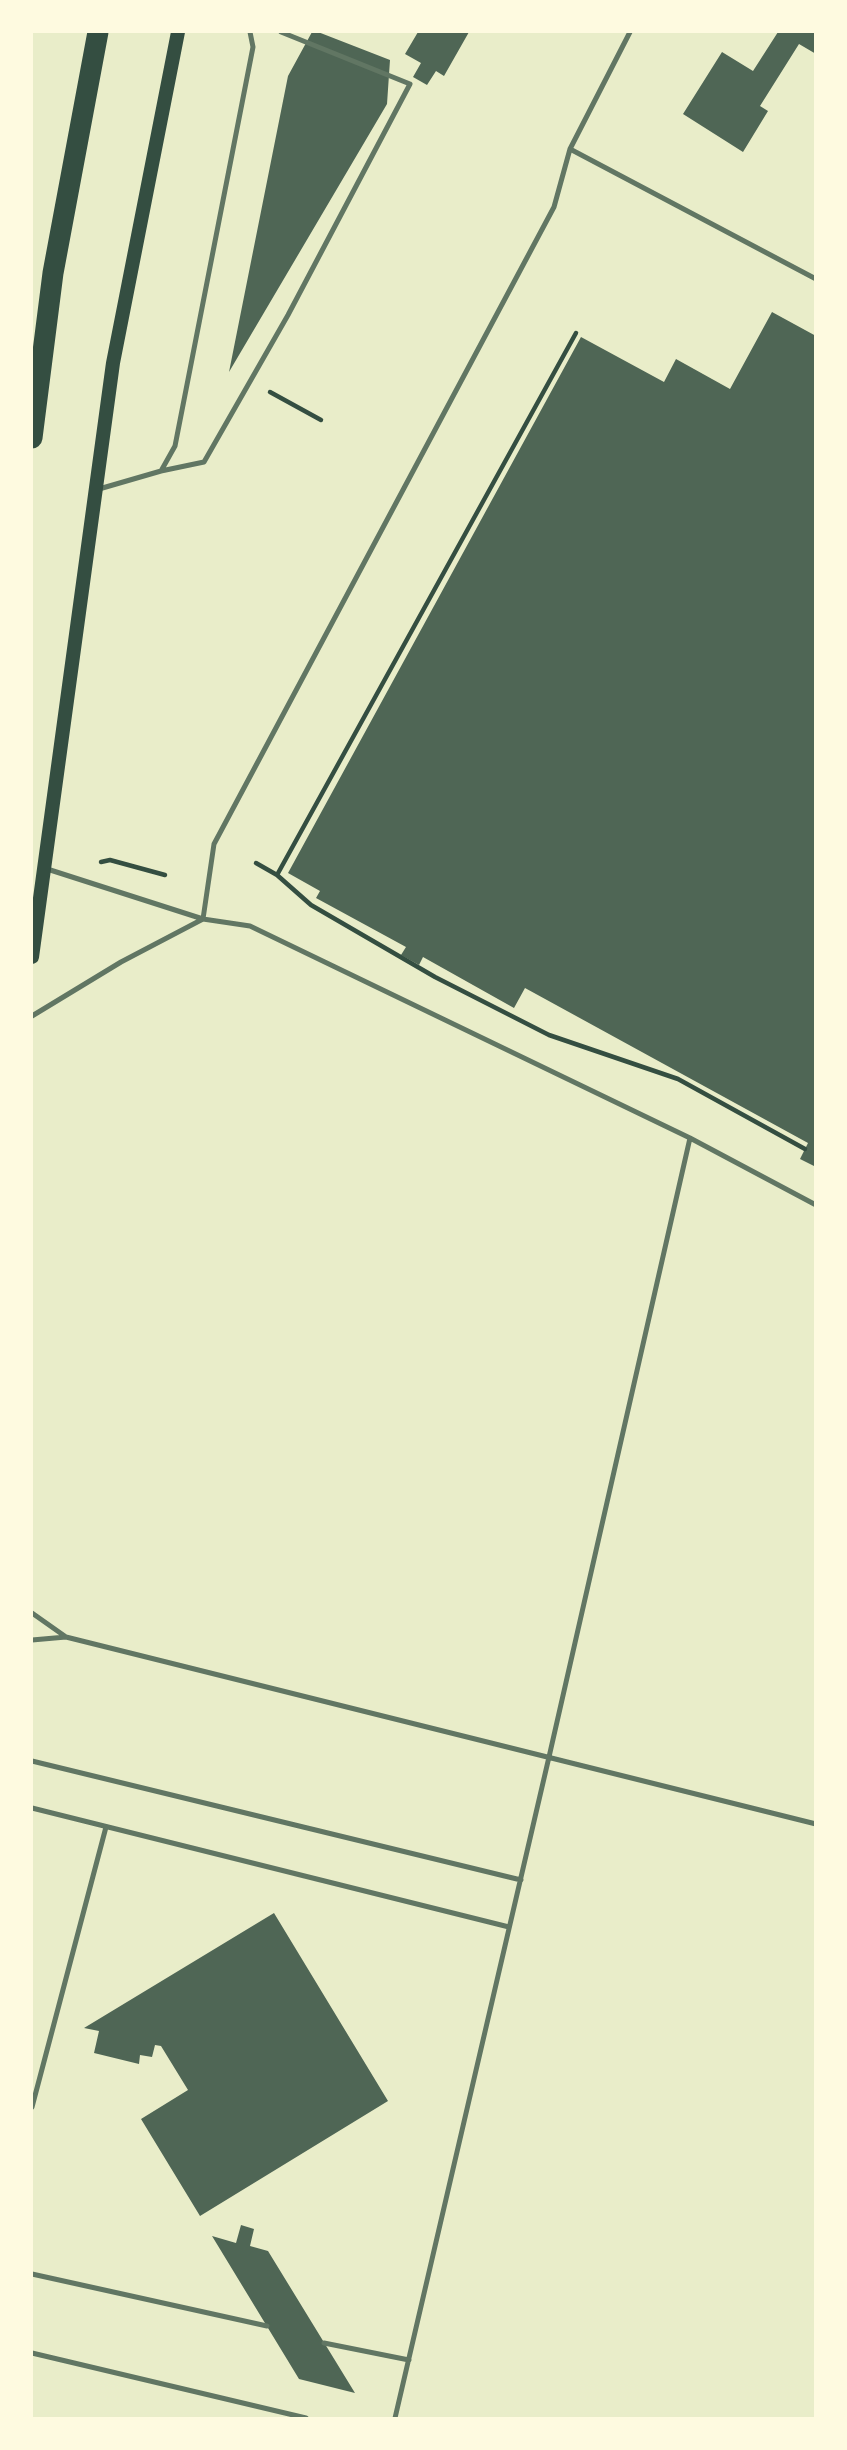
<!DOCTYPE html>
<html>
<head>
<meta charset="utf-8">
<style>
	body { margin:0 }
	#map { position:relative; width:847px; height:2450px; overflow:hidden; background:#e9edc9; font-family:Manrope,sans-serif }
	canvas { display:block }
	.frame { position:absolute; inset:0; border:33px solid #fefae0; pointer-events:none }
</style>
</head>
<body>
<div id="map">
<canvas width="847" height="2450"></canvas>
<div class="frame"></div>
</div>
<script>
const c = document.querySelector('canvas').getContext('2d');
c.lineJoin = 'round';
function paint(path, color) { c.fillStyle = color; c.fill(path, 'evenodd'); }
const poly = rows => new Path2D(rows.map(r => 'M' + r).join(''));
function stroke(path, color, width, dash) { c.strokeStyle = color; c.lineWidth = width; c.lineCap = dash ? 'butt' : 'round'; c.setLineDash(dash || []); c.stroke(path); }
const building = poly([
	[312,32,318,32,390,60,387,104,229,372,288,76],
	[418,32,469,32,444,76,436,71,427,85,413,77,421,63,405,54],
	[778,32,816,32,816,54,799,44,760,106,768,111,743,152,683,114,722,52,753,71],
	[772,312,816,336,816,1167,800,1159,808,1143,525,988,514,1008,423,957,419,965,401,955,406,947,316,898,320,891,288,873,581,337,664,382,676,359,730,389],
	[274,1913,388,2101,200,2216,141,2119,188,2090,161,2046,155,2045,152,2057,140,2055,139,2064,94,2053,99,2031,84,2028],
	[241,2225,254,2229,250,2246,268,2251,355,2393,299,2379,212,2236,236,2243]
]);
const path = poly([
	[270,392,321,420],
	[101,862,110,860,165,875],
	[256,863,277,875,576,333],
	[277,875,311,905,435,977,549,1035,678,1079,805,1149]
]);
const service = poly([
	[570,149,816,279],
	[161,471,204,462,288,315,410,84,281,32],
	[99,489,161,471,175,446,253,47,250,32],
	[44,868,203,919,250,926,690,1138,816,1205],
	[203,919,214,844,554,207,570,149,630,32],
	[32,1016,121,962,203,919],
	[32,1613,66,1637],
	[32,1640,66,1637,816,1824],
	[32,1761,521,1880],
	[32,1808,509,1927],
	[32,2107,106,1827],
	[32,2274,267,2326],
	[324,2343,409,2360],
	[32,2353,306,2418],
	[395,2418,549,1757,690,1138]
]);
const secondary = poly([
	[32,957,113,363,178,32]
]);
const motorway = poly([
	[32,438,53,273,98,32]
]);
paint(building, '#4f6655');
stroke(path, '#344e41', 4.5);
stroke(service, '#617663', 5);
stroke(secondary, '#344e41', 14);
stroke(motorway, '#344e41', 21);
</script>
</body>
</html>
